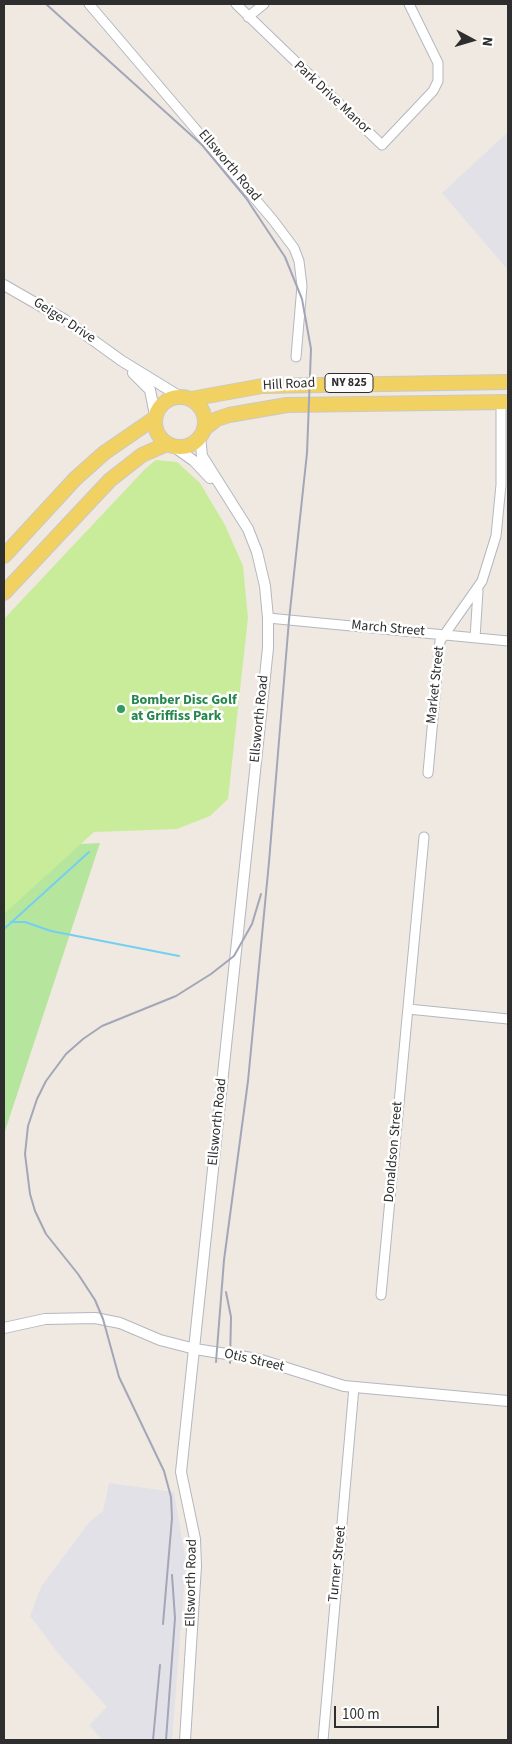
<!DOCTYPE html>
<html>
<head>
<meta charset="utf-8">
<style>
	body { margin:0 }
	#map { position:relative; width:512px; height:1744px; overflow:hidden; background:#efe9e1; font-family:"Source Sans 3",sans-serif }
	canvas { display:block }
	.frame { position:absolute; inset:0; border:5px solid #2e2e2e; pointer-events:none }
	.north { position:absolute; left:447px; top:15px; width:50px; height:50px; -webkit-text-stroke:4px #fff; paint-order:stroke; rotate:96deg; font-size:14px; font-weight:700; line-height:20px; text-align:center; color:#2e2e2e }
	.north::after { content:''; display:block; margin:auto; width:18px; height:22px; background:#2e2e2e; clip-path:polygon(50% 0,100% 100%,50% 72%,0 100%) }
	.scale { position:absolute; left:334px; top:1706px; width:105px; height:22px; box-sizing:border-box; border:2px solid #2e2e2e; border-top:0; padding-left:6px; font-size:15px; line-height:18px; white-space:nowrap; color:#2e2e2e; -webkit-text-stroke:4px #fff; paint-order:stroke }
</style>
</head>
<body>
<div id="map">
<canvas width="512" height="1744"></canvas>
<div class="frame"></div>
<div class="north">N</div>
<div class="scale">100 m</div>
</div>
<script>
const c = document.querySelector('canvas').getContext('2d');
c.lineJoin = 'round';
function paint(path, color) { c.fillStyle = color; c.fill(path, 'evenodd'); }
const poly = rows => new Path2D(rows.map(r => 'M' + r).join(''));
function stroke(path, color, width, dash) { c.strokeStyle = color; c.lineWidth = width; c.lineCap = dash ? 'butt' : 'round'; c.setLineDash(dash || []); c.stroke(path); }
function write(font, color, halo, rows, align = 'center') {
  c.font = font + ' "Source Sans 3",sans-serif'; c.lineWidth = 5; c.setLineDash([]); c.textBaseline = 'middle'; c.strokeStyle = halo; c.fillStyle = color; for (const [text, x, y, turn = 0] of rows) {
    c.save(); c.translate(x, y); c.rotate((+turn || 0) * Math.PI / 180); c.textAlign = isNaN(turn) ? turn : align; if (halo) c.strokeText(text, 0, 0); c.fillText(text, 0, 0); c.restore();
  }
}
const industrial = poly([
	[508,132,508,270,442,193],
	[109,1483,174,1492,186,1562,172,1740,102,1740,89,1725,107,1707,58,1653,30,1616,41,1587,90,1521,103,1511]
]);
const green = poly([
	[100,843,4,1134,4,848]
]);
const pitch = poly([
	[156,460,177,462,200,483,225,525,243,566,248,618,228,799,210,816,177,829,94,832,4,914,4,619,145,469]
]);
const stream = poly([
	[11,922,25,922,51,931,179,956],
	[4,929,89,852]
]);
const minor = poly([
	[89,4,273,220,294,248,299,261,302,286,296,357],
	[236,4,382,145,433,91,438,81,438,63,409,4],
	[248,17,264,4],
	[268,618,508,641],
	[475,638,478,591],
	[428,773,440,641,482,581,496,536,501,485,501,403],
	[408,1009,508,1019],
	[381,1295,424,837],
	[323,1740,354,1387]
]);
const tertiary = poly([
	[4,285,65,320,122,361,179,396],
	[133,373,150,390,155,415],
	[173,446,194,461,210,478],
	[4,1328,45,1319,95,1318,120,1323,160,1340,195,1349,258,1359,344,1386,508,1401],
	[185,1740,196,1566,195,1539,181,1472,268,648,268,618,265,586,257,552,248,529,202,456,200,436]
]);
const primary = poly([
	'155 422a25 25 0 1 1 50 0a25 25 0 1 1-50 0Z',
	[191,399,262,386,508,382],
	[204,429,217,419,229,415,287,405,508,402],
	[4,556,75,479,104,453,155,418],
	[4,593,110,480,142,455,167,444]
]);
const rail = poly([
	[46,4,202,145,246,198,285,257,302,299,311,349,307,453,289,620,269,862,248,1081,224,1260,216,1362],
	[226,1292,231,1317,230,1363],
	[163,1624,172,1518,171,1497,164,1471,119,1377,103,1319,95,1300,78,1274,46,1234,35,1211,30,1194,25,1154,28,1126,37,1099,46,1081,66,1054,83,1039,102,1026,176,996,211,974,234,956,252,924,261,894],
	[153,1740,160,1665],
	[166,1740,175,1618,172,1575]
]);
const markers = [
	[121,709,5,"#2e9e5b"]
];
const shields = [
	[349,383,48]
];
const shieldNames = [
	["NY 825",349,383]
];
const streetNames = [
	["Park Drive Manor",332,98,43],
	["Ellsworth Road",229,166,50],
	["Geiger Drive",64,321,33],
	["Hill Road",289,385,-3],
	["March Street",388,629,5],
	["Market Street",436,685,-84],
	["Ellsworth Road",260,719,-84],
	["Ellsworth Road",218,1122,-84],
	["Donaldson Street",394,1152,-85],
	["Otis Street",254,1361,13],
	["Turner Street",338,1564,-84],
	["Ellsworth Road",192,1583,-89]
];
const leisureNames = [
	["Bomber Disc Golf",131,701],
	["at Griffiss Park",131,717]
];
paint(industrial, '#e3e1e8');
paint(green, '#b6e59e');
paint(pitch, '#c9ec9a');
stroke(stream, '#75cff0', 2);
stroke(minor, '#b4b7c1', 11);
stroke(tertiary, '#b4b7c1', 12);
stroke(primary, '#c9c9c9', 16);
stroke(minor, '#fff', 9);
stroke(tertiary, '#fff', 10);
stroke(primary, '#f2d163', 14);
stroke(rail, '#a3a6b8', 2);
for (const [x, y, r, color] of markers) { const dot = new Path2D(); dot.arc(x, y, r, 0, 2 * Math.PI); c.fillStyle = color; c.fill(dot); stroke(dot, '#fff', 2); }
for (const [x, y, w] of shields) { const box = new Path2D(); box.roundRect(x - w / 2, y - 9.5, w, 19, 4); c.fillStyle = '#fff'; c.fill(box); stroke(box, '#2e2e2e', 1); }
write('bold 12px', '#2e2e2e', null, shieldNames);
write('14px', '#2e2e2e', '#fff', streetNames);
write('bold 14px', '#27864d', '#fff', leisureNames, 'left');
</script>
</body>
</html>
